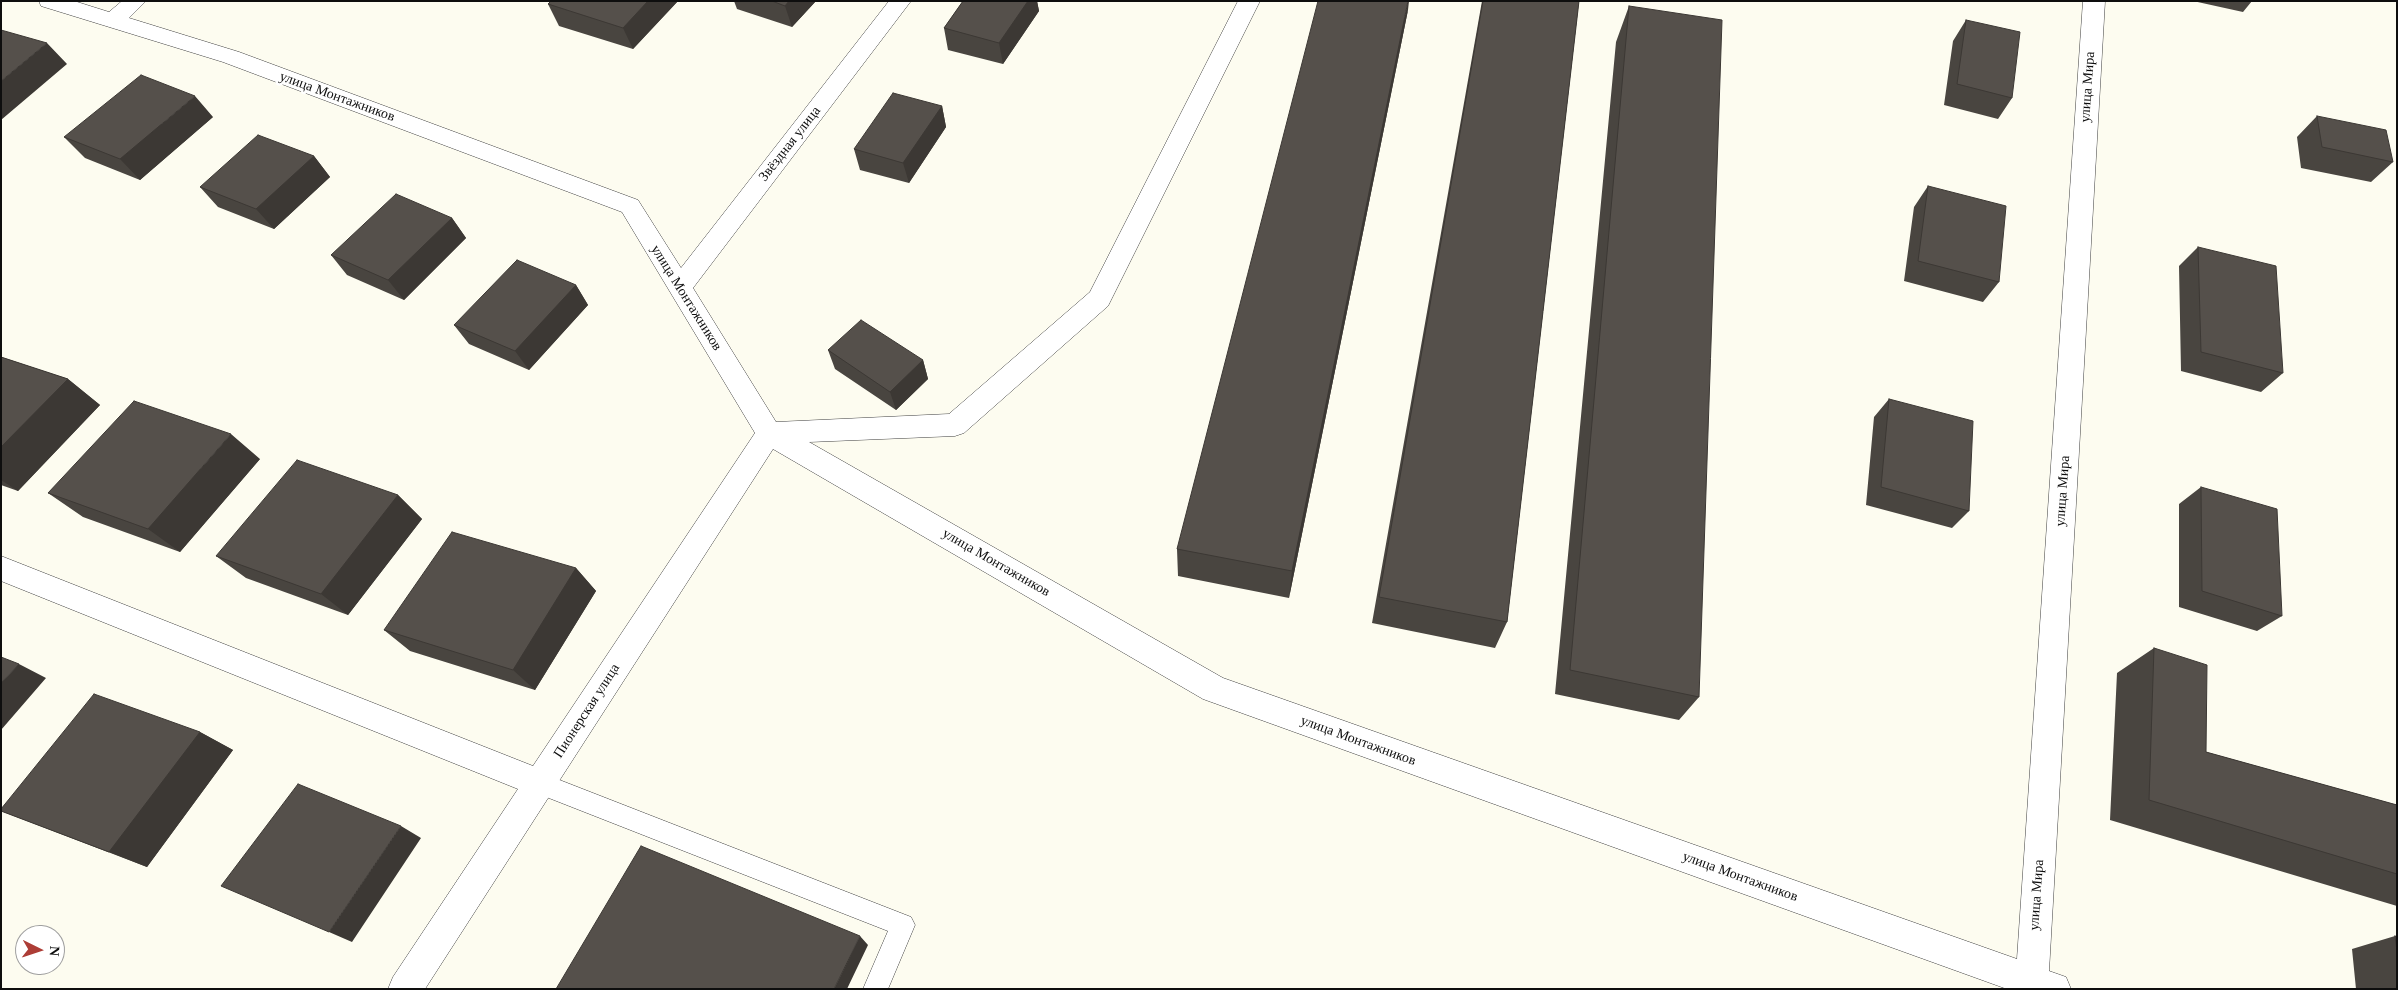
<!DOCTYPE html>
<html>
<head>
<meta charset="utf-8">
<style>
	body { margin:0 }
	#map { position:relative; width:2398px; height:990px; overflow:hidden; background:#fdfcf0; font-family:Georgia,serif }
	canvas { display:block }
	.frame { position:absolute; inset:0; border:2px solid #0e0e0e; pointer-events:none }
	.north { position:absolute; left:15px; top:925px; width:50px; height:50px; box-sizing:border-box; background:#fff; border:1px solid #9f9f9f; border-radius:50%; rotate:94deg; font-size:14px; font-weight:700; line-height:20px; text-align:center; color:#0e0e0e }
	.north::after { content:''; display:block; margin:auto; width:18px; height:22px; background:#ad3d36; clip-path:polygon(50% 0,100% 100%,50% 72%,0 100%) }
</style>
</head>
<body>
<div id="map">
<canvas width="2398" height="990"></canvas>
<div class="frame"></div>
<div class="north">N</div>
</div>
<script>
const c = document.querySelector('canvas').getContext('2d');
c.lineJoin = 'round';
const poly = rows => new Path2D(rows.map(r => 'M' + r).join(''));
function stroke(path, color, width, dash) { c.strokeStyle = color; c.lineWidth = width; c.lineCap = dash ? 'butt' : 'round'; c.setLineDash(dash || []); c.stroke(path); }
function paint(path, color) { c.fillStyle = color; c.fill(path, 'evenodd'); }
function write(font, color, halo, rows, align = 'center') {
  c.font = font + ' Georgia,serif'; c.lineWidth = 5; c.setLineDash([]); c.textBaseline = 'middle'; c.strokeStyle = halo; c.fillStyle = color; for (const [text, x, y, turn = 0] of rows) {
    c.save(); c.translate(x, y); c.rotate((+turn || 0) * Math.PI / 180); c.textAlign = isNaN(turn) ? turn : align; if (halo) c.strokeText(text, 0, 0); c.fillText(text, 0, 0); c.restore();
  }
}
const lane = poly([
	[539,772,911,917,915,925,888,989,863,989,888,931,531,791,528,783,531,775,539,772]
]);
const street = poly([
	[39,1,74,1,109,12,122,1,146,1,129,18,239,52,638,200,681,268,889,1,911,1,693,288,776,422,949,414,1090,292,1238,1,1260,1,1108,306,964,433,955,436,809,442,1223,678,2017,959,2083,1,2105,1,2049,971,2066,977,2071,989,2007,989,1203,699,773,449,425,989,388,989,393,977,518,789,1,581,1,556,533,766,755,433,622,212,223,62,41,6,39,1]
]);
const wall = poly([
	[678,1,633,49,559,26,548,4],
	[734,1,816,1,792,27,737,9],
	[963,1,1037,1,1039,11,1003,64,948,50,944,28],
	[1482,1,1579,1,1507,622,1495,648,1372,623],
	[2193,1,2252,1,2243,12],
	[1629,6,1699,697,1679,720,1555,694,1616,42],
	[1408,10,1289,598,1178,576,1177,549],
	[1966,20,2012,98,1998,119,1944,105,1953,41],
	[942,106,946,127,909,183,860,170,854,149],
	[2317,116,2393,162,2371,182,2301,168,2297,137],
	[213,117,140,180,85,158,64,137],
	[314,156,330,177,274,229,218,207,200,187],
	[1928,186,1999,282,1983,302,1904,281,1914,207],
	[452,218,466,238,404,300,347,275,331,255],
	[2198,247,2283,373,2261,392,2181,371,2179,266],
	[576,285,588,305,529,370,469,344,454,325],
	[828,350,923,360,928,379,896,410,835,369],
	[1,357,68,379,100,405,18,491,1,485],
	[1889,399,1969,511,1952,528,1866,505,1874,417],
	[260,459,180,552,83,517,48,493],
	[2201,487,2282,616,2257,631,2179,607,2179,504],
	[398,495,422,519,348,615,246,578,216,556],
	[576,568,596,591,535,690,410,651,384,630],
	[2154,648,2206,752,2397,805,2397,906,2110,820,2117,673],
	[200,732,233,750,147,867,1,811],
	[2395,936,2397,937,2397,989,2356,989,2352,949]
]);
const shadedWall = poly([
	[648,1,678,1,633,49,623,28],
	[789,1,816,1,792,27,785,6],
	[1028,1,1037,1,1039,11,1003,64,999,43],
	[1408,1,1409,1,1408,10,1289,598,1292,571],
	[47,43,67,64,1,120,1,81],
	[195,96,213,117,140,180,120,159],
	[942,106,946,127,909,183,903,163],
	[314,156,330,177,274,229,256,209],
	[452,218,466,238,404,300,388,280],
	[576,285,588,305,529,370,515,351],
	[923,360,928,379,896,410,890,392],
	[68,379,100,405,18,491,1,480,1,447],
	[231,434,260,459,180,552,148,529],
	[398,495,422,519,348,615,321,594],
	[576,568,596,591,535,690,513,670],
	[19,664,46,678,1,730,1,683],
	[200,732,233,750,147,867,109,852],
	[401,826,421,838,352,942,329,932],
	[860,936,868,945,847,989,834,989]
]);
const building = poly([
	[551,1,648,1,623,28,548,4,551,1],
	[772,1,789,1,785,6,772,1],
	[963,1,1028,1,999,43,944,28,963,1],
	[1318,1,1408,1,1292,571,1177,549,1318,1],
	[1483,1,1579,1,1507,622,1379,597,1483,1],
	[1629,6,1722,20,1699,697,1570,670,1629,6],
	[1966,20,2020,32,2012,98,1957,84,1966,20],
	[1,30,47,43,1,81,1,30],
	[141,75,195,96,120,159,64,137,141,75],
	[893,93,942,106,903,163,854,149,893,93],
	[2317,116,2386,130,2393,162,2322,147,2317,116],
	[258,135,314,156,256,209,200,187,258,135],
	[1928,186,2006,206,1999,282,1918,261,1928,186],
	[396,194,452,218,388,280,331,255,396,194],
	[2198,247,2276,266,2283,373,2201,352,2198,247],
	[517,260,576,285,515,351,454,325,517,260],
	[861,320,923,360,890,392,828,350,861,320],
	[1,357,68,379,1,447,1,357],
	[1889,399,1973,421,1969,511,1881,487,1889,399],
	[134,401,231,434,148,529,48,493,134,401],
	[297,460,398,495,321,594,216,556,297,460],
	[2201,487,2277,509,2282,616,2202,591,2201,487],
	[452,532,576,568,513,670,384,630,452,532],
	[2154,648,2207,665,2206,752,2397,805,2397,874,2149,800,2154,648],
	[1,657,19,664,1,683,1,657],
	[94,694,200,732,109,852,1,811,1,809,94,694],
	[298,784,401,826,329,932,221,886,298,784],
	[641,846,860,936,834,989,556,989,641,846],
	[2395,936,2397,937,2397,951,2395,936]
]);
const streetNames = [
	["улица Мира",2088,87,-86],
	["улица Монтажников",337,97,20],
	["Звёздная улица",790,144,-52],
	["улица Монтажников",686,298,58],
	["улица Мира",2063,491,-86],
	["улица Монтажников",996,563,30],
	["Пионерская улица",587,711,-57],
	["улица Монтажников",1358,741,20],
	["улица Монтажников",1740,877,20],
	["улица Мира",2037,895,-86]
];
stroke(lane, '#414141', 1);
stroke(street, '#414141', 1);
paint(lane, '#fff');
paint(street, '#fff');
paint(wall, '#494540');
paint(shadedWall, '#3c3834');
paint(building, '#55504b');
stroke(building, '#3c3834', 1);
write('14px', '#0e0e0e', '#fff', streetNames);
</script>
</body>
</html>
